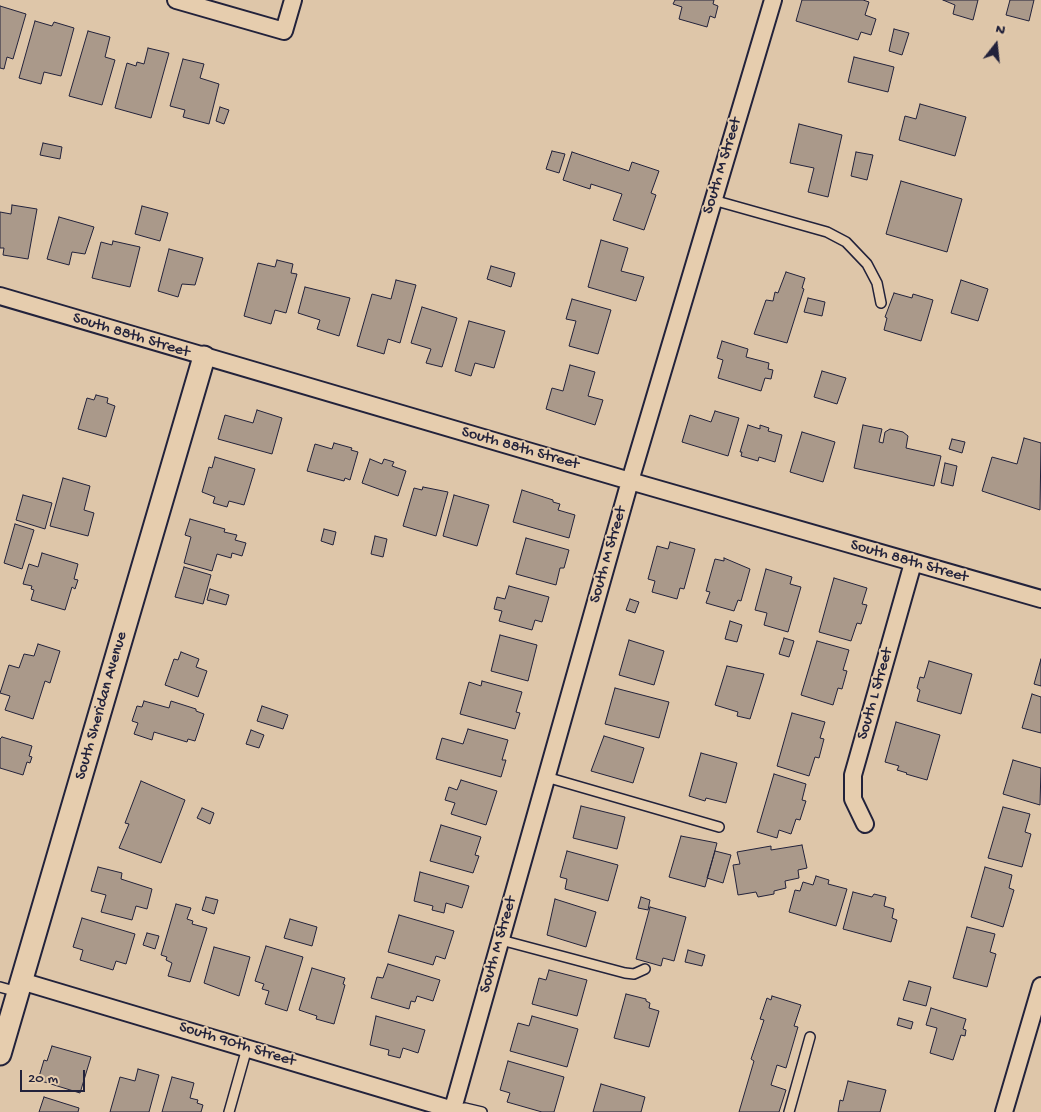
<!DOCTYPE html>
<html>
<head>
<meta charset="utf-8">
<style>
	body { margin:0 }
	#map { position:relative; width:1041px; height:1112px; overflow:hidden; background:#dec6a9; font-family:"Gochi Hand",sans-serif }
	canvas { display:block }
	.north { position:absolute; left:971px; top:20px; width:50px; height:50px; -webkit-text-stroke:4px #e6cdae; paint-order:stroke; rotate:16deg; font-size:14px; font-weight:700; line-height:20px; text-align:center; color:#22223b }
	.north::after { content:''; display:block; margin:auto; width:18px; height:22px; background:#22223b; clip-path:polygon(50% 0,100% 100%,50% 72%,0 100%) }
	.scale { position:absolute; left:20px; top:1070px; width:65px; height:22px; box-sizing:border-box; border:2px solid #22223b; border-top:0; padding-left:6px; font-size:15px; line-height:18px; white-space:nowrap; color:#22223b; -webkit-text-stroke:4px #e6cdae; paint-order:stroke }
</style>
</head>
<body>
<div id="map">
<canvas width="1041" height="1112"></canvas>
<div class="north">N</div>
<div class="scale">20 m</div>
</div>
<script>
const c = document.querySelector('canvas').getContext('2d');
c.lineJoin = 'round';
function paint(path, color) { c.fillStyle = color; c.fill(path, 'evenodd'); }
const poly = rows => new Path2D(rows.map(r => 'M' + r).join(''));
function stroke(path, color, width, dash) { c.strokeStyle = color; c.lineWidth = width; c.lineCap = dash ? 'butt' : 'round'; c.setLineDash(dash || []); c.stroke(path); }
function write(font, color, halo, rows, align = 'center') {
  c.font = font + ' "Gochi Hand",sans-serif'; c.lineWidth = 4; c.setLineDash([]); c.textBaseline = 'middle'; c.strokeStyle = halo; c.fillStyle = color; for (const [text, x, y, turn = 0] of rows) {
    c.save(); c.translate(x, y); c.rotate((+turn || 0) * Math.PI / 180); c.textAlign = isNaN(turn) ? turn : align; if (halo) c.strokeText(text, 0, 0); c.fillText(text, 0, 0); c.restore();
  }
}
const building = poly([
	[675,0,714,0,713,4,718,6,715,18,710,16,707,27,679,19,682,7,673,4,675,0],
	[802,0,863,0,869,2,865,15,876,19,871,35,861,32,858,40,796,21,802,0],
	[943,0,978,0,973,20,953,14,955,5,943,0],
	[1010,0,1034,0,1029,21,1006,15,1010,0],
	[0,6,26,14,13,59,7,57,4,69,0,68,0,6],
	[35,21,52,26,54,22,74,28,61,76,44,72,41,84,19,78,35,21],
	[894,29,909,33,902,55,889,51,894,29],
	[88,31,110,37,105,57,115,60,102,105,69,96,88,31],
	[148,48,169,53,151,118,115,108,127,63,136,66,137,62,144,64,148,48],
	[854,57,894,67,888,92,848,82,854,57],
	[183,59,204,64,200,78,219,84,209,124,183,117,185,110,170,106,183,59],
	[920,104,966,117,955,156,899,140,905,116,916,119,920,104],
	[220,107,229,110,224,124,216,121,220,107],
	[799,124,842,135,828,197,808,192,814,168,790,163,799,124],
	[43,143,62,147,60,159,40,155,43,143],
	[552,151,565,154,559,173,546,169,552,151],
	[572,152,629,171,632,162,659,171,651,193,656,195,644,230,613,220,622,194,591,184,590,189,563,180,572,152],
	[856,152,873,155,867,180,851,176,856,152],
	[901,181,962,199,947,252,886,234,901,181],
	[12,205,37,209,28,259,3,255,4,248,0,248,0,212,11,214,12,205],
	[142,206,168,213,160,241,135,234,142,206],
	[59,217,94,227,85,254,72,252,69,265,47,259,59,217],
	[601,240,628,248,621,271,644,277,636,301,588,287,601,240],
	[113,241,140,247,130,287,92,278,101,242,112,245,113,241],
	[169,249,203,258,195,285,182,284,178,297,158,291,169,249],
	[277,260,293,264,291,273,297,274,286,313,275,310,271,324,244,316,258,263,275,267,277,260],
	[491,266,515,273,511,287,487,279,491,266],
	[786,272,805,278,802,288,804,289,787,343,754,334,766,300,773,301,775,292,778,293,786,272],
	[396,280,416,285,400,343,388,339,384,354,357,346,372,294,391,299,396,280],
	[961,280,988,289,978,321,951,313,961,280],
	[305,287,350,298,339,336,317,329,320,320,298,313,305,287],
	[894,293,912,298,913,294,933,300,921,341,884,330,887,318,885,317,894,293],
	[808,298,825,302,822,316,804,312,808,298],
	[572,299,611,310,598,354,569,346,576,321,566,319,572,299],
	[422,307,457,318,442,367,426,363,431,349,411,343,422,307],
	[469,321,505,331,494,368,475,363,471,376,455,371,469,321],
	[722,341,748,349,746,357,769,363,768,369,773,370,771,379,765,378,761,391,718,378,723,360,717,358,722,341],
	[570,365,595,372,588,396,603,400,595,425,546,409,552,388,563,391,570,365],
	[822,371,846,378,837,404,814,397,822,371],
	[96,395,108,398,107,403,115,406,106,437,78,429,87,398,94,400,96,395],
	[257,410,282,418,272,454,218,439,225,415,253,423,257,410],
	[715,411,739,418,728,456,682,442,690,415,711,422,715,411],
	[748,425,760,429,760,425,769,428,768,431,782,435,775,462,759,457,758,461,741,456,742,452,740,452,748,425],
	[863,425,882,429,879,442,883,443,885,432,890,429,903,432,908,436,906,448,941,456,934,486,854,468,863,425],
	[802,432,835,442,823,482,790,472,802,432],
	[1024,438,1041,443,1040,510,982,491,992,457,1017,464,1024,438],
	[952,439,965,442,962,453,949,449,952,439],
	[334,443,352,448,351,450,358,452,350,480,345,478,344,481,307,471,315,444,332,449,334,443],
	[215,457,255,469,244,505,229,501,227,507,213,503,215,497,202,492,209,467,212,468,215,457],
	[370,459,382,464,384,459,394,462,392,466,406,471,398,496,362,483,370,459],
	[945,463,957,466,953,486,941,483,945,463],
	[63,478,90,486,84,510,94,513,88,536,50,526,63,478],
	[423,487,448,492,436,536,403,526,414,488,422,490,423,487],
	[522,490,553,500,553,502,560,504,558,510,575,515,569,538,513,522,522,490],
	[23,495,52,503,45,529,16,520,23,495],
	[454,495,489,505,477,546,443,536,454,495],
	[190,519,225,529,224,532,237,535,235,540,246,543,242,556,232,553,231,558,217,554,212,571,184,563,191,537,185,535,190,519],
	[15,524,34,530,22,569,4,563,15,524],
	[324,529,336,532,333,545,321,541,324,529],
	[375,536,387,539,383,557,371,554,375,536],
	[526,538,569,550,564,568,560,568,556,585,516,574,526,538],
	[670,542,695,549,684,589,680,588,677,599,652,592,655,581,648,579,657,546,668,549,670,542],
	[42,553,78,564,74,579,78,580,75,589,72,587,65,610,31,600,34,590,31,589,32,586,23,584,29,564,38,567,42,553],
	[724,558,750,569,741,601,738,600,734,611,706,603,710,592,706,591,715,559,724,561,724,558],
	[184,567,211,575,203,604,175,597,184,567],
	[766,569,792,577,790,584,801,587,788,632,764,625,767,613,755,610,766,569],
	[834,578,867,588,862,604,867,605,861,624,857,623,851,641,819,632,834,578],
	[509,586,549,597,542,622,535,620,532,630,499,621,502,611,494,609,497,597,505,599,509,586],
	[210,589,229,595,226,605,207,600,210,589],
	[630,599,639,602,635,613,626,610,630,599],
	[730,621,742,625,737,642,725,639,730,621],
	[500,635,537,645,528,681,491,671,500,635],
	[784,638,794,641,789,657,779,654,784,638],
	[629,640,664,651,654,685,619,675,629,640],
	[817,641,849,650,843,670,847,671,842,689,838,688,833,705,801,695,817,641],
	[38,644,60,651,50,683,45,681,33,719,5,710,10,696,0,693,9,665,19,668,24,654,34,656,38,644],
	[181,652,199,659,196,667,207,671,198,697,165,685,174,659,178,660,181,652],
	[1041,659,1041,686,1034,684,1041,659],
	[929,661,972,674,961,714,917,701,920,690,917,688,920,677,924,678,929,661],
	[727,666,764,674,750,719,737,716,738,712,715,705,727,666],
	[482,681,522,692,516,712,520,713,515,729,460,714,469,682,481,686,482,681],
	[615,688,669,702,659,738,605,724,615,688],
	[1032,694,1041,697,1041,733,1022,728,1032,694],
	[144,701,169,708,171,701,196,709,196,711,204,714,195,741,188,739,187,742,154,732,152,740,134,734,138,723,132,721,137,706,142,707,144,701],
	[262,706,288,715,283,729,257,721,262,706],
	[792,713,825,722,820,738,824,739,819,758,815,757,809,776,777,766,792,713],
	[896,722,940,735,927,780,906,774,907,773,897,770,899,766,885,762,896,722],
	[468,729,508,740,502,760,506,760,501,777,436,759,442,738,463,744,468,729],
	[251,730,264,735,259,748,246,744,251,730],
	[604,736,644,748,633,783,591,771,604,736],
	[2,737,32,746,29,756,32,757,30,763,27,762,23,775,0,768,0,739,2,737],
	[701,753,737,763,726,803,706,798,705,801,689,796,701,753],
	[1013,760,1041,768,1040,805,1003,794,1013,760],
	[774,774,806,784,802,800,806,801,800,820,796,819,791,834,779,830,777,838,757,832,774,774],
	[461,780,497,791,486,825,451,814,455,803,445,800,449,787,457,790,461,780],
	[141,781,185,800,161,863,119,848,129,824,125,823,141,781],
	[581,806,625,817,617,849,573,838,581,806],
	[1003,807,1030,814,1025,832,1031,834,1022,867,988,858,1003,807],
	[202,808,214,813,210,824,197,818,202,808],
	[441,825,481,837,475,855,479,856,473,873,430,861,441,825],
	[681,836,717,843,705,887,669,877,681,836],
	[802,845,807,868,798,870,799,878,785,881,786,888,774,891,774,894,758,897,756,892,738,895,733,865,740,864,737,852,771,846,771,850,802,845],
	[567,851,618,865,608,901,565,889,567,879,560,877,567,851],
	[715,851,731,855,723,883,707,878,715,851],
	[98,867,122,873,121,879,152,889,147,909,136,906,132,920,101,912,106,895,91,891,98,867],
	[985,867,1012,875,1009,888,1014,890,1003,927,971,917,985,867],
	[420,872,469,886,462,908,446,903,444,913,432,910,433,906,414,901,420,872],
	[816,876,829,880,828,884,847,889,836,926,789,912,795,890,800,891,803,882,813,885,816,876],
	[853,892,872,897,874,894,886,897,884,906,894,909,892,918,897,920,891,942,843,929,853,892],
	[206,897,218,900,214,914,202,910,206,897],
	[641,897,650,900,648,910,638,908,641,897],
	[555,899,596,912,586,947,547,935,555,899],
	[176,904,191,908,187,919,193,921,192,924,207,928,190,982,168,976,172,963,166,960,167,957,161,955,176,904],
	[650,907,686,917,674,961,663,958,661,966,636,959,650,907],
	[399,915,454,931,445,959,436,956,433,965,388,952,399,915],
	[82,918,135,934,126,964,116,961,113,970,80,960,83,950,73,947,82,918],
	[290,919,317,927,312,946,284,938,290,919],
	[967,927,995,934,990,952,996,954,987,987,953,978,967,927],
	[147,933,159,936,155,949,143,945,147,933],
	[266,946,303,957,287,1011,265,1004,269,991,262,989,264,984,255,981,266,946],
	[214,947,250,957,239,996,204,983,214,947],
	[688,950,705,955,702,966,685,962,688,950],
	[388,964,440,980,433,1001,417,996,415,1002,411,1001,409,1009,371,998,377,977,383,978,388,964],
	[312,968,345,978,343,984,345,985,334,1024,316,1019,317,1016,299,1010,312,968],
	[549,970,587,980,577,1016,532,1004,539,978,546,980,549,970],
	[909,981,931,987,926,1006,903,1000,909,981],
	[626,994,646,999,646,1001,650,1003,649,1008,659,1011,649,1047,614,1038,626,994],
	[772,996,801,1005,794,1026,798,1027,786,1068,777,1065,771,1085,786,1090,779,1112,739,1112,754,1061,751,1059,764,1020,760,1019,767,998,771,1000,772,996],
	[931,1008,966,1019,963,1029,966,1030,965,1036,961,1035,953,1060,930,1053,937,1028,926,1025,931,1008],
	[376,1016,425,1030,418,1053,403,1048,400,1058,388,1055,389,1050,370,1045,376,1016],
	[532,1016,578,1029,567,1067,510,1051,518,1023,529,1026,532,1016],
	[899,1018,913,1022,911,1029,897,1025,899,1018],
	[52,1046,91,1057,80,1093,38,1080,44,1060,47,1061,52,1046],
	[508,1061,564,1077,554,1112,542,1112,507,1102,510,1093,500,1090,508,1061],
	[138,1069,159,1075,149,1112,110,1112,120,1077,135,1081,138,1069],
	[172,1077,194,1083,190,1098,198,1100,197,1103,203,1105,201,1112,162,1112,172,1077],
	[848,1081,886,1090,880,1112,838,1112,840,1100,843,1101,848,1081],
	[601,1084,645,1097,641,1112,593,1112,601,1084],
	[44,1097,79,1108,78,1112,39,1112,44,1097]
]);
const service = poly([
	[713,200,827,232,846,242,867,264,877,283,881,303],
	[546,777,719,827],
	[501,940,625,973,634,974,645,969],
	[0,987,18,992],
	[453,1110,465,1108,482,1112],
	[229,1112,247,1048],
	[789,1112,810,1037]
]);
const minor = poly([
	[176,0,284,31,293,0],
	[0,296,630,481,1041,599],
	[865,824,853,799,853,775,913,563],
	[21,981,453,1110],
	[452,1112,630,481,773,0],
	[1004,1112,1041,986]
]);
const tertiary = poly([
	[0,1054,204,357]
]);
const streetNames = [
	["South M Street",723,166,-73],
	["South 88th Street",131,336,17],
	["South 88th Street",520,449,16],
	["South M Street",609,555,-74],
	["South 88th Street",909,562,16],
	["South L Street",876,694,-74],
	["South Sheridan Avenue",102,706,-74],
	["South M Street",499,945,-74],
	["South 90th Street",237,1045,17]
];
paint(building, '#aa998a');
stroke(building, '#22223b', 1);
stroke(service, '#22223b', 12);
stroke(minor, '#22223b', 20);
stroke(tertiary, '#22223b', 25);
stroke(service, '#e6cdae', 9);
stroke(minor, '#e6cdae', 16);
stroke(tertiary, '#e6cdae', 21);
write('16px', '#22223b', '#e6cdae', streetNames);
</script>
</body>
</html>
